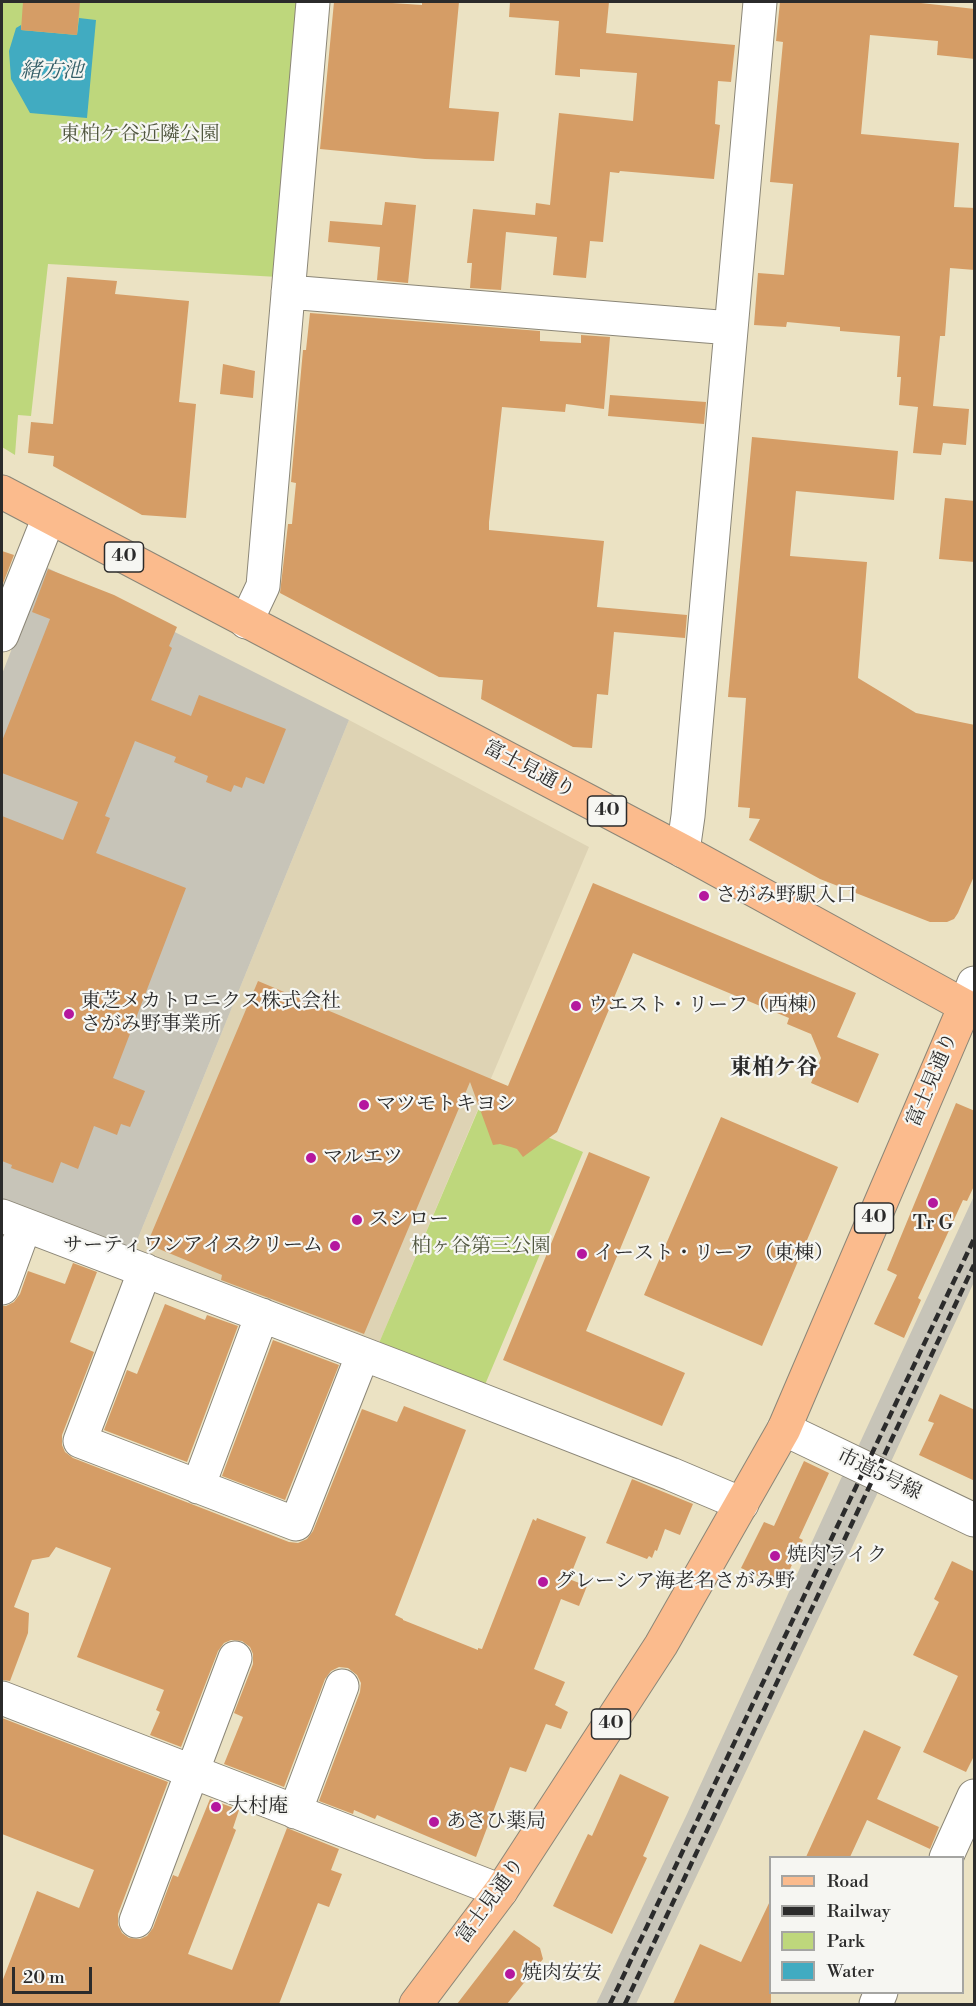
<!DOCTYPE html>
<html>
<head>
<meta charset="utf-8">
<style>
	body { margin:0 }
	#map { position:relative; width:976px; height:2006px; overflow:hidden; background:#ebe2c3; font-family:"Libre Bodoni",serif }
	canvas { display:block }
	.frame { position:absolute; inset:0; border:3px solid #2b2b2b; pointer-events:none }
	.legend { position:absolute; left:769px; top:1856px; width:195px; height:138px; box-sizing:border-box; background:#f6f6f2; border:2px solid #a5a5a2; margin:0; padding:8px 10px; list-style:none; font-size:18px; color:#2b2b2b }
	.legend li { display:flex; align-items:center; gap:12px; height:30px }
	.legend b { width:30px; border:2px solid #a5a5a2 }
	.scale { position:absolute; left:12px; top:1967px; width:80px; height:27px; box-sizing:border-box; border:3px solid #2b2b2b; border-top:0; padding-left:8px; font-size:18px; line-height:21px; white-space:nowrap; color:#2b2b2b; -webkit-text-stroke:4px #f6f6f2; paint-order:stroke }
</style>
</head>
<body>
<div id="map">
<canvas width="976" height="2006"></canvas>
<div class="frame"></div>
<ul class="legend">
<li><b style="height:8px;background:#fbbb8d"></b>Road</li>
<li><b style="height:8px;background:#2b2b2b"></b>Railway</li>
<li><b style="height:16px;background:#bed77c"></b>Park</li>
<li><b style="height:16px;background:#41abc1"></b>Water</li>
</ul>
<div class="scale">20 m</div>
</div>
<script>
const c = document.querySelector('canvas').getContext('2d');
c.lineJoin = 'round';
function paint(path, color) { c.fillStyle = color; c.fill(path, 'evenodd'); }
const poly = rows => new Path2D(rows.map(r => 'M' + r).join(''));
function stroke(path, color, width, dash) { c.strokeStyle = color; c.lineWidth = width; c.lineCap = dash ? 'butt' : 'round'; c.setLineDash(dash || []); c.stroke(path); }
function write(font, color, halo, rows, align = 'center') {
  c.font = font + ' "Libre Bodoni","Noto Serif JP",serif'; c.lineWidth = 4.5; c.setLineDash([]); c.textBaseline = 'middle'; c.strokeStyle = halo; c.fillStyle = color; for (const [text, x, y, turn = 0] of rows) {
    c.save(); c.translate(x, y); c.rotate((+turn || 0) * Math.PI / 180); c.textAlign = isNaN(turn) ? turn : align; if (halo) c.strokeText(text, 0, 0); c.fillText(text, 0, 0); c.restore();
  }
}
const built = poly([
	[349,720,589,847,379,1343,132,1253]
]);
const industrial = poly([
	[44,566,349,720,132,1253,2,1208,2,674],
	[974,1196,974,1282,890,1464,857,1449],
	[844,1472,879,1490,636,2004,596,2004,687,1814]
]);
const green = poly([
	[2,2,302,2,278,277,48,264,31,416,18,415,15,455,2,447],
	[479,1108,583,1152,484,1387,379,1343]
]);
const water = poly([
	[79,18,96,20,87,118,30,113,11,79,9,51,16,28,21,25,21,30,77,35]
]);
const building = poly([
	[23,2,80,2,77,35,21,30],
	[334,2,377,2,422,5,422,2,459,2,449,108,499,112,494,161,425,159,320,149],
	[510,2,609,2,606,33,735,45,731,82,718,81,715,124,720,125,714,179,620,171,619,173,610,172,603,242,590,241,586,278,553,275,557,237,506,232,501,290,470,288,472,263,467,263,473,209,535,215,536,203,550,205,559,113,633,121,637,73,580,69,580,77,555,75,559,21,509,17],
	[780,2,921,2,921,3,975,9,975,59,937,55,938,41,870,35,861,134,959,143,954,207,975,208,975,270,950,268,945,336,940,336,933,406,969,409,966,445,943,443,941,455,913,453,918,407,899,405,901,377,897,377,900,336,840,331,840,327,787,322,786,327,754,325,758,273,784,275,793,184,770,182,783,42,776,41],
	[385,202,416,205,408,283,377,280,380,247,328,242,330,221,382,225],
	[67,277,117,281,115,294,189,301,179,402,196,404,186,518,142,515,53,466,54,456,28,453,31,422,53,424],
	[310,313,540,331,540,341,581,343,581,335,610,337,604,409,566,404,565,412,502,407,489,522,489,530,604,541,597,607,687,615,685,638,614,632,608,695,597,694,592,748,573,747,481,699,483,680,439,677,280,593,288,524,292,524,296,483,291,482,303,350,306,350],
	[223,364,255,371,253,398,220,394],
	[610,395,706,402,704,424,608,416],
	[752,437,898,451,894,500,796,491,790,556,867,562,858,678,916,713,975,725,975,874,958,913,954,919,947,922,930,922,820,879,749,840,760,819,749,818,750,808,738,807,746,698,728,697],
	[945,498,975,501,975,562,939,559],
	[2,551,14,555,2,586],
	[48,569,114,595,177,627,169,646,172,648,151,700,191,716,199,695,286,729,264,784,246,777,242,788,234,785,231,792,206,782,208,776,174,762,176,757,135,741,105,816,110,818,96,853,186,888,113,1078,145,1091,130,1127,121,1124,117,1135,94,1126,78,1169,61,1162,53,1183,11,1168,12,1165,2,1161,2,816,63,840,78,802,2,773,2,741,50,619,32,612],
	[593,883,856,993,837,1037,879,1054,858,1103,811,1083,821,1058,811,1034,787,1024,789,1018,633,953,557,1132,523,1157,517,1149,511,1147,500,1144,493,1145,470,1082,364,1334,221,1280,222,1275,147,1244,258,981,508,1086],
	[956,1103,975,1111,975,1184,967,1201,963,1200,918,1298,921,1300,904,1338,874,1324,897,1275,887,1270],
	[721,1117,838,1167,762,1346,644,1295],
	[589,1152,650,1177,586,1331,685,1373,662,1426,503,1360],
	[73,1263,97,1272,70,1342,94,1352,62,1435,62,1445,65,1452,73,1458,289,1542,298,1543,307,1539,313,1531,362,1409,397,1422,404,1406,466,1430,395,1615,403,1619,403,1620,478,1650,478,1648,482,1649,533,1519,536,1521,537,1518,586,1537,569,1579,587,1586,579,1606,561,1599,534,1669,565,1682,555,1705,568,1712,561,1729,546,1724,526,1772,510,1767,476,1857,377,1815,375,1819,354,1810,353,1814,319,1801,360,1692,361,1683,357,1675,348,1668,339,1667,331,1671,325,1679,284,1787,224,1764,243,1717,234,1713,253,1664,253,1654,250,1647,242,1641,231,1640,224,1643,218,1651,181,1747,150,1735,160,1712,156,1710,164,1690,77,1657,111,1568,56,1547,49,1557,32,1560,14,1607,29,1613,28,1633,10,1681,2,1680,2,1306,6,1306,14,1302,20,1294,28,1271,65,1284],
	[165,1304,205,1320,207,1315,238,1326,187,1462,104,1430,127,1370,137,1374],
	[273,1340,339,1365,285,1500,222,1476],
	[940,1394,975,1410,975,1481,919,1455,934,1423,928,1421],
	[804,1461,829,1473,799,1538,803,1540,782,1587,741,1568,764,1522,774,1526],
	[632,1479,693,1504,680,1535,665,1529,657,1551,655,1550,652,1558,649,1556,647,1559,606,1543],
	[952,1561,975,1572,975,1754,966,1772,923,1752,958,1676,913,1655,939,1602,934,1599],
	[2,1718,168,1782,118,1914,118,1925,122,1933,129,1938,140,1939,147,1936,153,1928,173,1875,178,1877,210,1799,239,1810,233,1828,236,1830,188,1954,232,1970,287,1828,339,1849,331,1870,342,1874,329,1907,318,1903,279,2004,2,2004,2,1982,37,1891,79,1908,94,1870,2,1834],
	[864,1730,901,1747,877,1799,939,1827,930,1849,867,1820,850,1857,806,1857],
	[620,1774,669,1797,643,1856,647,1858,612,1934,553,1906,588,1834,592,1836],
	[771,1899,771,2004,673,2004,700,1944,741,1962],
	[514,1930,540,1948,543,1959,507,2004,457,2004]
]);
const minor = poly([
	[288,292,731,328],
	[246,622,263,586,313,2],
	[2,635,49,517],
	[683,851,688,816,760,2],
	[965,1006,974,983],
	[2,1216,397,1367,671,1474,742,1504],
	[145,1270,80,1441,296,1524,363,1354],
	[2,1288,25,1225],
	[784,1429,974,1520],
	[198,1487,262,1315],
	[2,1698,501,1891],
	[295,1812,342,1686],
	[946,1858,974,1796],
	[136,1921,235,1658],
	[876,2004,881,1992]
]);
const major = poly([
	[2,492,683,851,965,1006,784,1429,661,1645,501,1891,416,2004]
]);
const rail = poly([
	[610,2004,974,1239],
	[625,2004,974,1265]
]);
const markers = [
	[704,896,6,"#b5179e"],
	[576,1006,6,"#b5179e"],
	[69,1014,6,"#b5179e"],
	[364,1105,6,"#b5179e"],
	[311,1158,6,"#b5179e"],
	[933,1203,6,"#b5179e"],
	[357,1220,6,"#b5179e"],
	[335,1246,6,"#b5179e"],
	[582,1254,6,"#b5179e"],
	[775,1556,6,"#b5179e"],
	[543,1582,6,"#b5179e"],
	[216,1807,6,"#b5179e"],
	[434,1822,6,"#b5179e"],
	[510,1974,6,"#b5179e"]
];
const shields = [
	[124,557,39],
	[607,811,39],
	[874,1218,39],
	[611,1724,39]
];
const shieldNames = [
	["40",124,557],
	["40",607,811],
	["40",874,1218],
	["40",611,1724]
];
const parkNames = [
	["東柏ケ谷近隣公園",140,135],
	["柏ヶ谷第三公園",481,1247]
];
const streetNames = [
	["富士見通り",529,770,28],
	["富士見通り",933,1080,-67],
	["市道5号線",879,1475,26],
	["富士見通り",491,1901,-54]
];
const poiNames = [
	["さがみ野駅入口",716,896],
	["東芝メカトロニクス株式会社",81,1002],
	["さがみ野事業所",81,1025],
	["ウエスト・リーフ（西棟）",588,1006],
	["マツモトキヨシ",376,1105],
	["マルエツ",323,1158],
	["スシロー",369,1220],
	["Tr G",933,1224,"center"],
	["サーティワンアイスクリーム",323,1246,"right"],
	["イースト・リーフ（東棟）",594,1254],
	["焼肉ライク",787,1556],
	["グレーシア海老名さがみ野",555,1582],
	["大村庵",228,1807],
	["あさひ薬局",446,1822],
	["焼肉安安",522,1974]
];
const waterNames = [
	["緒方池",52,72]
];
const quarterNames = [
	["東柏ケ谷",774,1069]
];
paint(built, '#ded3b4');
paint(industrial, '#c7c4b8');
paint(green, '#bed77c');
paint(water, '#41abc1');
paint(building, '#d59d66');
stroke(minor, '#8b8677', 35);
stroke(major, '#8b8677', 35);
stroke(minor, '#fff', 33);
stroke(major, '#fbbb8d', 33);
stroke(rail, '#2b2b2b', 4.5, [9, 4.5]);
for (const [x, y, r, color] of markers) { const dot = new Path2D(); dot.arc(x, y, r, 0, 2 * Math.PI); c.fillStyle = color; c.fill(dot); stroke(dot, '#f6f6f2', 2); }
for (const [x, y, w] of shields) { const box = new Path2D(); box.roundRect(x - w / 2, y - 15, w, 30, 4.5); c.fillStyle = '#f6f6f2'; c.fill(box); stroke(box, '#2b2b2b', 1.5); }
write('bold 18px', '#2b2b2b', null, shieldNames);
write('20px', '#50563f', '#f6f6f2', parkNames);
write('20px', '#2b2b2b', '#f6f6f2', streetNames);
write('20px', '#2b2b2b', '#f6f6f2', poiNames, 'left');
write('italic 21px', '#345e67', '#f6f6f2', waterNames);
write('bold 22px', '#2b2b2b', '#f6f6f2', quarterNames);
</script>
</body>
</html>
